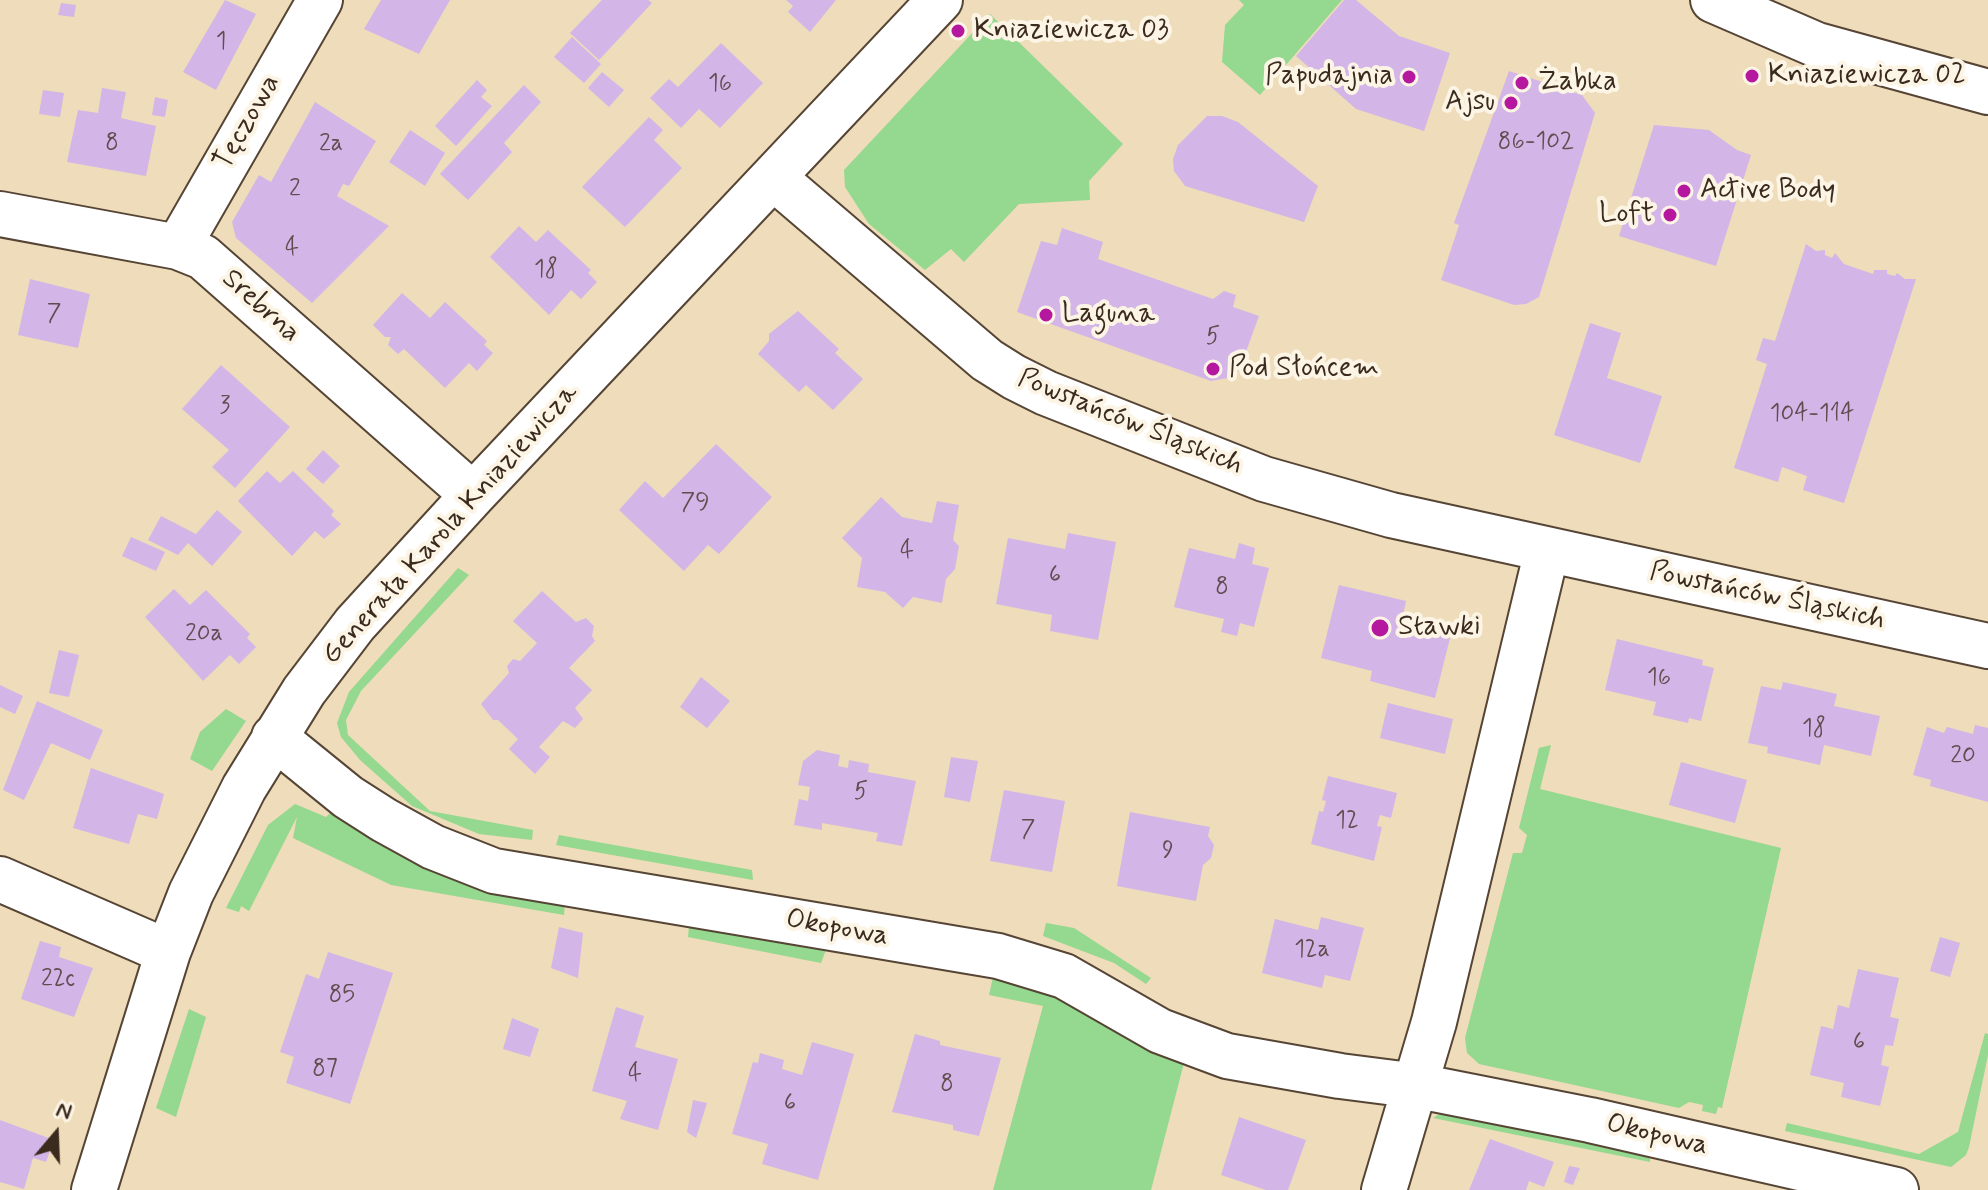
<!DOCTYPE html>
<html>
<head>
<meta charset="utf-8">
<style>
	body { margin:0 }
	#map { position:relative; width:1988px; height:1190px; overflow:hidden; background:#eedcba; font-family:Mynerve,sans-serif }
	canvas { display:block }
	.north { position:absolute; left:16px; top:1094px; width:80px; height:80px; -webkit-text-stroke:6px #fcf5e5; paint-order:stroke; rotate:19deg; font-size:22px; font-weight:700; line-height:32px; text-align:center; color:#3b2a1e }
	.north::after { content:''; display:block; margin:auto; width:28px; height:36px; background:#3b2a1e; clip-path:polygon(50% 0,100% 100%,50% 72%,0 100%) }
</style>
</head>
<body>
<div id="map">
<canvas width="1988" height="1190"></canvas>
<div class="north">N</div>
</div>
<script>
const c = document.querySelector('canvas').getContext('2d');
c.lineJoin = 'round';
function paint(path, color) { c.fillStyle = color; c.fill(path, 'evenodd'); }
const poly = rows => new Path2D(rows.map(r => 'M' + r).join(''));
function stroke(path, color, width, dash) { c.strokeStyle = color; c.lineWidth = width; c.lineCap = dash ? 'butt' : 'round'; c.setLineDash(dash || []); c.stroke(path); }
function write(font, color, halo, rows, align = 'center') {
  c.font = font + ' Mynerve,sans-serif'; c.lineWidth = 8; c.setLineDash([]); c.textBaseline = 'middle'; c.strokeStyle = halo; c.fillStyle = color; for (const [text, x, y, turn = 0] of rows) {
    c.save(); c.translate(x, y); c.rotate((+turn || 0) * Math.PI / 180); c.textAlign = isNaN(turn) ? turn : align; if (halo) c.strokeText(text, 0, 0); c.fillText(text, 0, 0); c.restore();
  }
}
const green = poly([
	[1239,0,1342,0,1260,95,1222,62,1225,25,1244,5],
	[990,14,1123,144,1089,181,1090,200,1019,204,964,262,951,249,925,270,869,224,845,187,844,170],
	[458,568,469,575,361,691,346,720,348,735,430,811,533,830,532,840,479,834,412,806,360,760,341,737,337,723,349,692],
	[226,709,246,721,212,771,190,759,200,732],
	[1551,745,1540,789,1781,848,1722,1108,1718,1107,1716,1114,1702,1111,1703,1105,1689,1102,1679,1108,1479,1064,1467,1053,1465,1038,1513,853,1522,853,1527,835,1519,828,1539,748],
	[295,804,326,817,336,807,565,903,564,915,391,885,293,838,297,817,249,911,241,906,239,912,226,908,268,825],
	[559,835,752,870,753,880,556,845],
	[1046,923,1074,928,1151,978,1146,984,1114,963,1043,936],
	[689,926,827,947,821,963,688,937],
	[993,977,1063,997,1184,1063,1151,1190,993,1190,1043,1006,989,995],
	[189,1009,206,1017,176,1117,156,1108],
	[1985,1033,1988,1034,1988,1055,1969,1147,1966,1155,1951,1167,1785,1131,1787,1123,1919,1154,1958,1132],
	[1444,1111,1650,1152,1650,1162,1433,1118]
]);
const building = poly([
	[225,0,256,14,216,90,183,72],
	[381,0,450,0,419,54,364,29],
	[602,0,648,0,652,3,599,60,570,33],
	[786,0,836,0,810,32,788,12,793,6],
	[1344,0,1356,0,1399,36,1450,53,1424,131,1356,109,1296,56],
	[61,3,76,5,74,17,58,15],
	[572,37,601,64,584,83,554,57],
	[721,43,763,83,720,128,699,109,681,128,650,98,669,79,678,87],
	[1509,71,1582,95,1595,113,1539,297,1526,304,1514,305,1441,280,1459,225,1454,223],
	[602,72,624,90,609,107,588,88],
	[477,80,487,90,481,97,492,106,456,146,435,126],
	[524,85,541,102,504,143,512,152,468,200,440,174],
	[102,88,126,92,121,118,156,126,146,176,67,162,78,110,98,113],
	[43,90,64,93,60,117,39,114],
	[155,97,168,100,165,117,152,115],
	[315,102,376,141,349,186,343,184,337,196,389,226,312,303,236,238,232,222,259,175,271,182],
	[1207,116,1222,116,1238,122,1318,186,1304,222,1185,186,1174,171,1173,159,1178,145],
	[649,117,663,130,654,140,682,168,625,227,582,187],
	[1654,125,1709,130,1737,150,1751,155,1716,266,1619,236],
	[410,130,445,153,425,186,389,162],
	[519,226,536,242,548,230,591,270,588,273,597,282,581,299,571,290,549,315,490,257],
	[1062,228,1103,242,1098,259,1213,299,1224,291,1236,295,1233,307,1259,316,1240,368,1233,377,1211,381,1017,312,1041,241,1057,245],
	[1806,244,1816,251,1825,250,1825,255,1832,258,1835,253,1844,264,1873,274,1874,270,1887,270,1887,274,1895,276,1897,273,1905,279,1916,279,1844,503,1803,490,1807,476,1782,467,1778,482,1734,468,1767,364,1756,360,1763,338,1775,341],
	[30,279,90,294,78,348,18,335],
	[402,293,430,318,445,302,487,341,484,345,493,353,477,371,469,363,445,388,404,349,398,354,388,345,391,337,385,337,373,325],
	[798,311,839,349,835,353,863,379,833,410,806,385,799,392,758,354,769,341,769,334],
	[1590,323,1621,333,1607,378,1662,396,1640,463,1554,435],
	[221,365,290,427,235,488,212,467,229,450,182,409],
	[716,444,772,497,719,554,708,545,684,571,619,510,645,481,663,498],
	[323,450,340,466,323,484,306,469],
	[267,471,280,483,293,471,334,511,331,515,341,524,324,539,315,531,292,556,238,501],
	[881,497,902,517,932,523,937,501,959,505,953,540,959,546,955,569,946,579,942,603,913,597,903,608,885,592,857,587,862,558,842,538],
	[217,510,242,532,212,566,188,543,178,555,148,540,161,516,196,534],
	[1068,533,1116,542,1098,640,1050,631,1052,615,996,604,1008,538,1065,549],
	[131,537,165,552,156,571,122,556],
	[1239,543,1255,548,1252,564,1269,568,1254,627,1240,623,1237,636,1221,632,1224,619,1174,607,1189,548,1235,559],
	[1339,585,1406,601,1403,615,1453,626,1435,698,1370,681,1372,671,1321,658],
	[174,589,190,605,206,590,250,634,247,638,256,647,239,664,230,655,203,681,145,617],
	[542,591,576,622,586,618,594,626,592,636,595,641,569,668,592,690,575,708,583,719,575,728,563,721,539,747,550,757,535,774,509,749,518,739,498,720,493,720,481,704,509,673,507,666,513,659,520,661,537,643,513,621],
	[1617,639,1703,660,1702,665,1714,668,1701,721,1689,718,1688,723,1653,715,1656,702,1605,690],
	[59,650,79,655,69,697,49,693],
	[701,677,730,701,707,728,680,707],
	[1783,682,1837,694,1834,706,1880,716,1871,756,1824,745,1820,765,1767,753,1768,747,1748,743,1761,686,1781,690],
	[0,685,23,696,15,714,0,707],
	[37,701,103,730,90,760,51,743,24,800,3,790],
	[1388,703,1453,719,1445,754,1380,738],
	[1975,725,1988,728,1988,802,1930,786,1931,780,1913,775,1927,727,1944,733,1947,727,1973,734],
	[817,750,840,755,838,766,848,768,849,760,869,764,868,772,916,781,902,846,876,841,878,833,822,823,822,830,794,825,799,799,808,801,810,787,798,785,803,761],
	[951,757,978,761,970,802,944,797],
	[1681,762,1747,780,1735,823,1669,805],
	[91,768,164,794,157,819,138,814,129,844,73,828],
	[1328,776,1397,793,1391,818,1380,815,1377,826,1382,827,1374,861,1311,844,1319,811,1323,812,1326,801,1322,800],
	[1004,790,1065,801,1052,872,990,861],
	[1130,812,1210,827,1208,836,1214,845,1211,858,1203,865,1196,901,1117,886],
	[1321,917,1364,928,1350,981,1325,975,1322,988,1262,973,1275,919,1318,930],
	[559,927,583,933,578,978,551,968],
	[1940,937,1960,943,1950,977,1930,971],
	[40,941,61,947,59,957,93,968,74,1017,21,999],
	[328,952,393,973,350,1104,286,1083,294,1057,280,1052,306,974,319,979],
	[1858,969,1899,978,1890,1017,1899,1019,1893,1046,1885,1045,1881,1065,1889,1067,1880,1106,1841,1097,1844,1083,1810,1075,1821,1026,1833,1029,1838,1005,1849,1008],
	[616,1007,644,1016,635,1047,678,1059,658,1130,620,1119,627,1101,592,1091],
	[512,1018,539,1029,530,1057,503,1049],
	[915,1034,940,1041,940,1045,1001,1058,979,1136,953,1130,953,1125,892,1112],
	[812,1042,854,1054,818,1180,762,1164,768,1144,732,1134,753,1062,758,1063,760,1053,784,1060,782,1069,802,1075],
	[693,1100,707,1103,696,1138,687,1132],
	[1239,1117,1306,1140,1288,1190,1266,1190,1221,1175],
	[0,1120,54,1140,46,1162,33,1158,24,1189,0,1182],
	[1490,1139,1554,1162,1544,1187,1529,1181,1526,1190,1469,1190],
	[1569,1166,1580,1168,1573,1185,1564,1182]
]);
const minor = poly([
	[1713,0,1817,45,1988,92],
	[774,178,987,360,1014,377,1046,393,1264,479,1391,515,1988,646],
	[0,214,178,247,203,257,473,495],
	[178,247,320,0],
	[274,737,348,797,384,820,433,847,494,871,998,956,1064,976,1160,1031,1227,1056,1340,1076,1418,1086,1590,1120,1896,1190],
	[0,879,168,952],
	[94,1190,168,952,191,893,244,788,304,691,355,624,473,495,940,0],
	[1384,1190,1434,1022,1547,550]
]);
const markers = [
	[958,31,8,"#b5179e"],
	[1752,76,8,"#b5179e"],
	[1409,77,8,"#b5179e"],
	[1522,83,8,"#b5179e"],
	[1511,103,8,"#b5179e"],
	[1684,191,8,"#b5179e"],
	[1670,215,8,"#b5179e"],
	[1046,315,8,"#b5179e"],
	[1213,369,8,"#b5179e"],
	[1380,628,10,"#b5179e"]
];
const numberNames = [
	["1",221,43],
	["16",720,85],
	["86-102",1536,143],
	["8",112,144],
	["2a",331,145],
	["2",295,190],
	["4",292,249],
	["18",546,271],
	["7",54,315],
	["5",1213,338],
	["3",225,407],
	["104-114",1812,415],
	["79",695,504],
	["4",907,552],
	["6",1055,576],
	["8",1222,588],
	["20a",204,635],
	["16",1659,679],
	["18",1814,730],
	["20",1963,757],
	["5",861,793],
	["12",1347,822],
	["7",1028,831],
	["9",1168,852],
	["12a",1312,951],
	["22c",58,980],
	["85",342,996],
	["6",1859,1043],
	["87",325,1070],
	["4",635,1075],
	["8",947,1085],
	["6",790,1104]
];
const poiNames = [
	["Kniaziewicza 03",974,31],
	["Kniaziewicza 02",1768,76],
	["Papudajnia",1393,77,"right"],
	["Żabka",1538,83],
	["Ajsu",1495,103,"right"],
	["Active Body",1700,191],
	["Loft",1654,215,"right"],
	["Laguna",1062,315],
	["Pod Słońcem",1229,369],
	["Stawki",1398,628]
];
const streetNames = [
	["Tęczowa",248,123,-60],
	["Srebrna",260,307,42],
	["Powstańców Śląskich",1130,423,22],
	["Generała Karola Kniaziewicza",451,525,-48],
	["Powstańców Śląskich",1767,597,12],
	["Okopowa",837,929,10],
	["Okopowa",1657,1136,13]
];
paint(green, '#95d88f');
paint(building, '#d3b6e7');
stroke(minor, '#564535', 48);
stroke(minor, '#fff', 44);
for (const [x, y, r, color] of markers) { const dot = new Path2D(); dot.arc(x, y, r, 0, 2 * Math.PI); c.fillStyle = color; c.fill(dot); stroke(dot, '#fcf5e5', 3); }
write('24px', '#614d50', null, numberNames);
write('28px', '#3b2a1e', '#fcf5e5', poiNames, 'left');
write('28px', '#3b2a1e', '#fcf5e5', streetNames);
</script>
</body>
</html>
